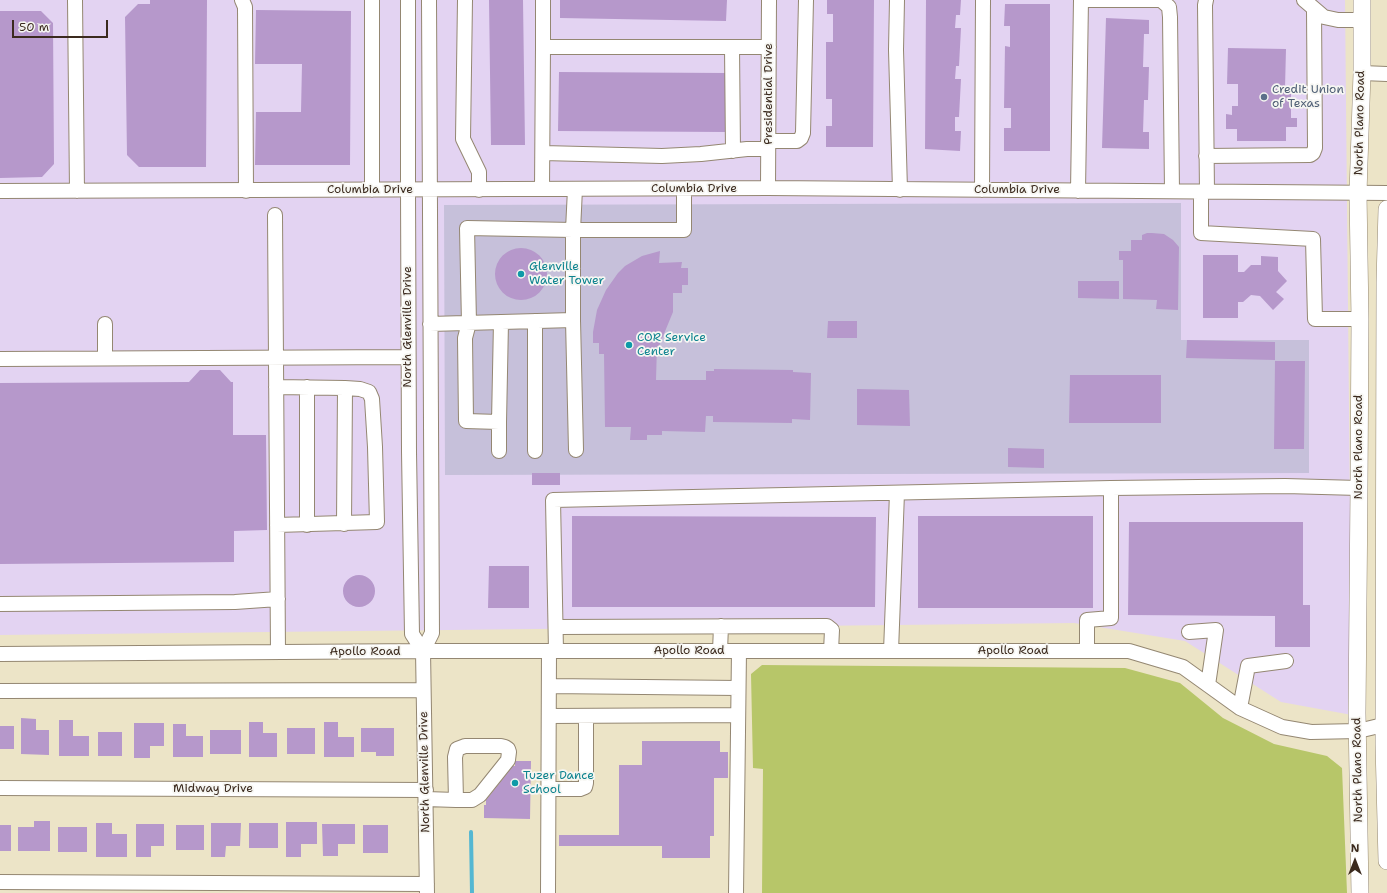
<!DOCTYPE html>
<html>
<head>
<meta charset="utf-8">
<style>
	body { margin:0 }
	#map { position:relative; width:1387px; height:893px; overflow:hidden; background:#ece4c7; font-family:"Shantell Sans",sans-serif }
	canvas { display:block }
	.north { position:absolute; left:1335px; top:841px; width:40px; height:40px; -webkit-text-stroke:3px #f6f6f2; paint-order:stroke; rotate:0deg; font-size:11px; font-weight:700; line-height:16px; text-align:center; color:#3b2a1e }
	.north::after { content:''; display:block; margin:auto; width:14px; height:18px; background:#3b2a1e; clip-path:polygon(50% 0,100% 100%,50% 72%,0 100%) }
	.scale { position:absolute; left:12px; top:20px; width:96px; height:18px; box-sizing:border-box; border:2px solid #3b2a1e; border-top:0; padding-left:5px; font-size:12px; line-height:14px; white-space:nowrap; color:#3b2a1e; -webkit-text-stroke:3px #f6f6f2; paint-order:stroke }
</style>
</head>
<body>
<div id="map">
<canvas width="1387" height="893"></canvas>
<div class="north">N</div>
<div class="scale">50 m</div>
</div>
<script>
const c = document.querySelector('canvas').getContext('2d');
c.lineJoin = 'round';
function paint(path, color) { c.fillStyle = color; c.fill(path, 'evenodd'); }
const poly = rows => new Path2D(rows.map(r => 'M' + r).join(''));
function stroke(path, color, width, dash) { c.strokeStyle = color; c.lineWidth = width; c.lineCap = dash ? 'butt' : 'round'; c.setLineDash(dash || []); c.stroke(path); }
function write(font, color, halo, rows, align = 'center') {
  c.font = font + ' "Shantell Sans",sans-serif'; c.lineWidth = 3.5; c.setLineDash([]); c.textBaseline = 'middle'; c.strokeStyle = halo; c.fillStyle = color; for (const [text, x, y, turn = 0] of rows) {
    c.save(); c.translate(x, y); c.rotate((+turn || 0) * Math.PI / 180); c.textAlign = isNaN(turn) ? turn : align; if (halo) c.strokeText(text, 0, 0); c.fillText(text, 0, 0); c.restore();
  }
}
const built = poly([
	[0,0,1345,0,1352,715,1281,702,1185,641,1074,623,0,635]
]);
const industrial = poly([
	[1181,203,1181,340,1309,340,1309,473,445,475,444,205]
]);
const green = poly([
	[762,665,1125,668,1180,683,1223,718,1274,744,1327,756,1342,768,1347,893,762,893,763,769,753,768,751,674]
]);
const stream = poly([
	[471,832,472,893]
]);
const building = poly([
	[150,0,207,0,206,167,139,167,127,155,125,17,138,4,150,4],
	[489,0,523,0,525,145,491,145],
	[560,0,727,0,726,21,560,18],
	[827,0,874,0,873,147,826,147,826,126,832,126,832,99,826,99,826,42,833,42,833,14,827,14],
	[926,0,961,0,960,15,956,15,955,28,961,28,959,66,956,66,955,79,961,79,959,117,955,117,955,131,961,131,960,151,925,149],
	[1005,4,1050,4,1050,151,1004,151,1004,128,1011,128,1011,108,1004,108,1005,46,1010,47,1010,26,1004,26],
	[256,10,351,11,350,165,255,165,256,112,301,112,302,64,255,64],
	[0,11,41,11,53,23,54,164,42,177,0,178],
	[1106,18,1149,20,1149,34,1144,34,1143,67,1149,67,1148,100,1144,100,1143,132,1149,132,1149,149,1102,148],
	[1228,48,1286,49,1285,88,1291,89,1291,118,1297,118,1297,127,1286,127,1286,141,1237,141,1237,129,1226,129,1226,114,1232,115,1232,106,1238,106,1238,84,1227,84],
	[559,72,726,73,725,132,558,131],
	[1147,233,1152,233,1164,234,1173,240,1179,247,1178,310,1156,309,1157,300,1123,299,1123,260,1119,260,1119,251,1131,251,1131,240,1142,240,1142,235],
	'495 274a26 26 0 1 1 52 0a26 26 0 1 1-52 0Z',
	[660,251,659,263,682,262,681,268,688,268,688,285,682,285,682,293,673,293,673,312,659,346,657,346,656,380,706,380,706,371,714,371,714,369,793,370,793,372,811,373,810,420,792,419,792,423,713,422,713,416,706,416,705,432,662,431,662,435,647,435,647,440,630,440,631,427,605,427,604,354,599,354,599,343,593,343,593,332,597,310,606,290,618,273,625,266,642,256],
	[1203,255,1238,255,1238,272,1244,272,1251,265,1261,265,1261,256,1278,257,1278,271,1287,281,1276,292,1284,299,1273,310,1260,296,1251,295,1243,302,1238,302,1238,318,1203,318],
	[1078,281,1119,281,1119,299,1078,298],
	[828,321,857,321,857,338,827,338],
	[1187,340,1275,342,1275,360,1186,358],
	[1275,361,1305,361,1304,449,1274,449],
	[200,370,220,370,231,382,233,382,233,435,266,435,267,530,234,531,234,562,0,564,0,383,189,382],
	[1070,375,1161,375,1161,423,1069,423],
	[857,389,909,390,910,426,857,425],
	[1008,448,1044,449,1044,468,1008,467],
	[532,473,560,473,560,485,532,485],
	[572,516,876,517,875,607,572,607],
	[918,516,1093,516,1093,608,918,608],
	[1129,522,1303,522,1303,605,1310,605,1310,647,1275,647,1275,616,1128,615],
	[489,566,529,566,529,608,488,608],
	'343 591a16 16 0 1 1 32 0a16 16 0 1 1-32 0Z',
	[21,718,36,719,36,730,49,730,49,755,21,754],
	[59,720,73,720,73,736,89,736,89,756,59,756],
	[249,722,263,722,263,733,277,733,277,757,249,757],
	[324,722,338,722,338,737,354,737,354,757,324,757],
	[134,723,164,723,164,746,150,746,150,758,134,758],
	[173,724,186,724,186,736,203,736,203,757,173,757],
	[0,726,14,726,14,749,0,749],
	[287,728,315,728,315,754,287,754],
	[361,728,394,728,394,756,376,756,376,752,361,752],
	[210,730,241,730,241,754,210,754],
	[98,732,122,732,122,756,98,756],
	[642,741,720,741,720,752,728,752,728,778,714,778,714,836,710,836,710,858,662,858,662,846,559,846,559,835,619,835,619,765,642,765],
	[515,761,531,761,530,819,484,818,484,805,486,805,486,800,513,766,515,766],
	[34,821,50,821,50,851,18,851,18,827,34,827],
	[286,822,317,822,317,844,301,844,301,857,286,857],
	[96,823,112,823,112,834,127,834,127,857,96,857],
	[211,823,241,823,240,846,226,846,225,857,211,857],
	[249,823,278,823,278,848,249,848],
	[136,824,164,824,164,846,151,846,151,857,136,857],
	[322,824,355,824,355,844,338,844,338,856,323,856],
	[0,825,11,825,11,851,0,851],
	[176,825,204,825,204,850,176,850],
	[363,825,388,825,388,853,363,853],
	[58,827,87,827,87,852,58,852]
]);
const minor = poly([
	[75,0,77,191],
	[242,0,245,7,246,191],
	[372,0,372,190],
	[408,0,408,190,409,452,412,634,423,651],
	[465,0,463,139,479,172,479,190],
	[543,0,543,47],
	[897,0,896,50,900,190],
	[1087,0,1161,0,1169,7,1170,17,1172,191],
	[1206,0,1205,5,1207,192],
	[1304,0,1324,17,1338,20,1362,20],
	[732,47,733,151],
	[1362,73,1387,74],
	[768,141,797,141,801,138,803,133,806,0],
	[543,153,662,156,701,154,747,149,768,149],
	[1206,156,1310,155,1313,153,1315,148,1314,10],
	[768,188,769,0],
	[542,189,543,47,769,47],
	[982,190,983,0],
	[0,191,768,188,1387,193],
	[1078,191,1081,0],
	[1201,192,1201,233,1313,239,1315,319,1360,319],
	[275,215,278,652],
	[573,320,573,230,684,230,684,189],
	[535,321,535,451],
	[105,324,105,358],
	[430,324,573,320,576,450],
	[0,359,408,357],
	[276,387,345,388,360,389,369,392,372,399,375,447,377,522,277,525],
	[499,422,501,322],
	[499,451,499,422,466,421,465,338,469,323,467,228,573,230,575,189],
	[344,524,345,388],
	[307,525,307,387],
	[0,604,235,602,278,599],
	[556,627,827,626,832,630,831,651],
	[1189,632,1216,630,1208,685],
	[556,651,553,500,1111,488,1285,486,1359,488],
	[720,651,721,626],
	[891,651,897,493],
	[1087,651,1087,620,1111,618,1111,488],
	[0,654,423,651,1129,651,1183,667,1240,708,1282,727,1311,732,1358,731,1387,724],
	[549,686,738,688],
	[0,691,423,690],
	[1240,708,1248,666,1286,661],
	[549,716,738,715],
	[465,746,501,746,505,747,508,749,509,752,508,760,480,795,472,800,456,800,455,757,457,749,465,746],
	[0,788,426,790],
	[549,789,580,789,585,787,586,783,586,716],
	[426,799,456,800],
	[0,882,427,884],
	[427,893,423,651,432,633,429,0],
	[548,893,549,651],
	[736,893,739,651]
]);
const major = poly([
	[1387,209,1385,282,1384,744,1387,861],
	[1360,893,1357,713,1359,488,1360,319,1358,193,1362,73,1362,0]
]);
const markers = [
	[1264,97,4,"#5c6f8a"],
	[521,274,4,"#0f9aa8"],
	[629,345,4,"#0f9aa8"],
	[515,783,4,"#0f9aa8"]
];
const serviceNames = [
	["Credit Union",1272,90],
	["of Texas",1272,104]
];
const streetNames = [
	["Presidential Drive",769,94,-90],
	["North Plano Road",1360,123,-89],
	["Columbia Drive",694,189],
	["Columbia Drive",370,190],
	["Columbia Drive",1017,190],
	["North Glenville Drive",408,327,-90],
	["North Plano Road",1359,447,-90],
	["Apollo Road",689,651],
	["Apollo Road",1013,651],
	["Apollo Road",365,652],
	["North Plano Road",1358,770,-91],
	["North Glenville Drive",425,772,-91],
	["Midway Drive",213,789]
];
const cultureNames = [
	["Glenville",529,267],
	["Water Tower",529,281],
	["COR Service",637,338],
	["Center",637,352],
	["Tuzer Dance",523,776],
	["School",523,790]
];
paint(built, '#e3d3f2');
paint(industrial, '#c6c0da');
paint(green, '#b7c669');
stroke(stream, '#54b7d2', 4);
paint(building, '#b698cb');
stroke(minor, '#948772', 16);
stroke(major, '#948772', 18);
stroke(minor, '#fff', 14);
stroke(major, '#fff', 17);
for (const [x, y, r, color] of markers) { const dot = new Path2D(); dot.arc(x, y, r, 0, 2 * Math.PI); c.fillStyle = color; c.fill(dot); stroke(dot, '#f6f6f2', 1.5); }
write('12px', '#4e5e75', '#f6f6f2', serviceNames, 'left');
write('12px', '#3b2a1e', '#f6f6f2', streetNames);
write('12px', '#0d838f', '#f6f6f2', cultureNames, 'left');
</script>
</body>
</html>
